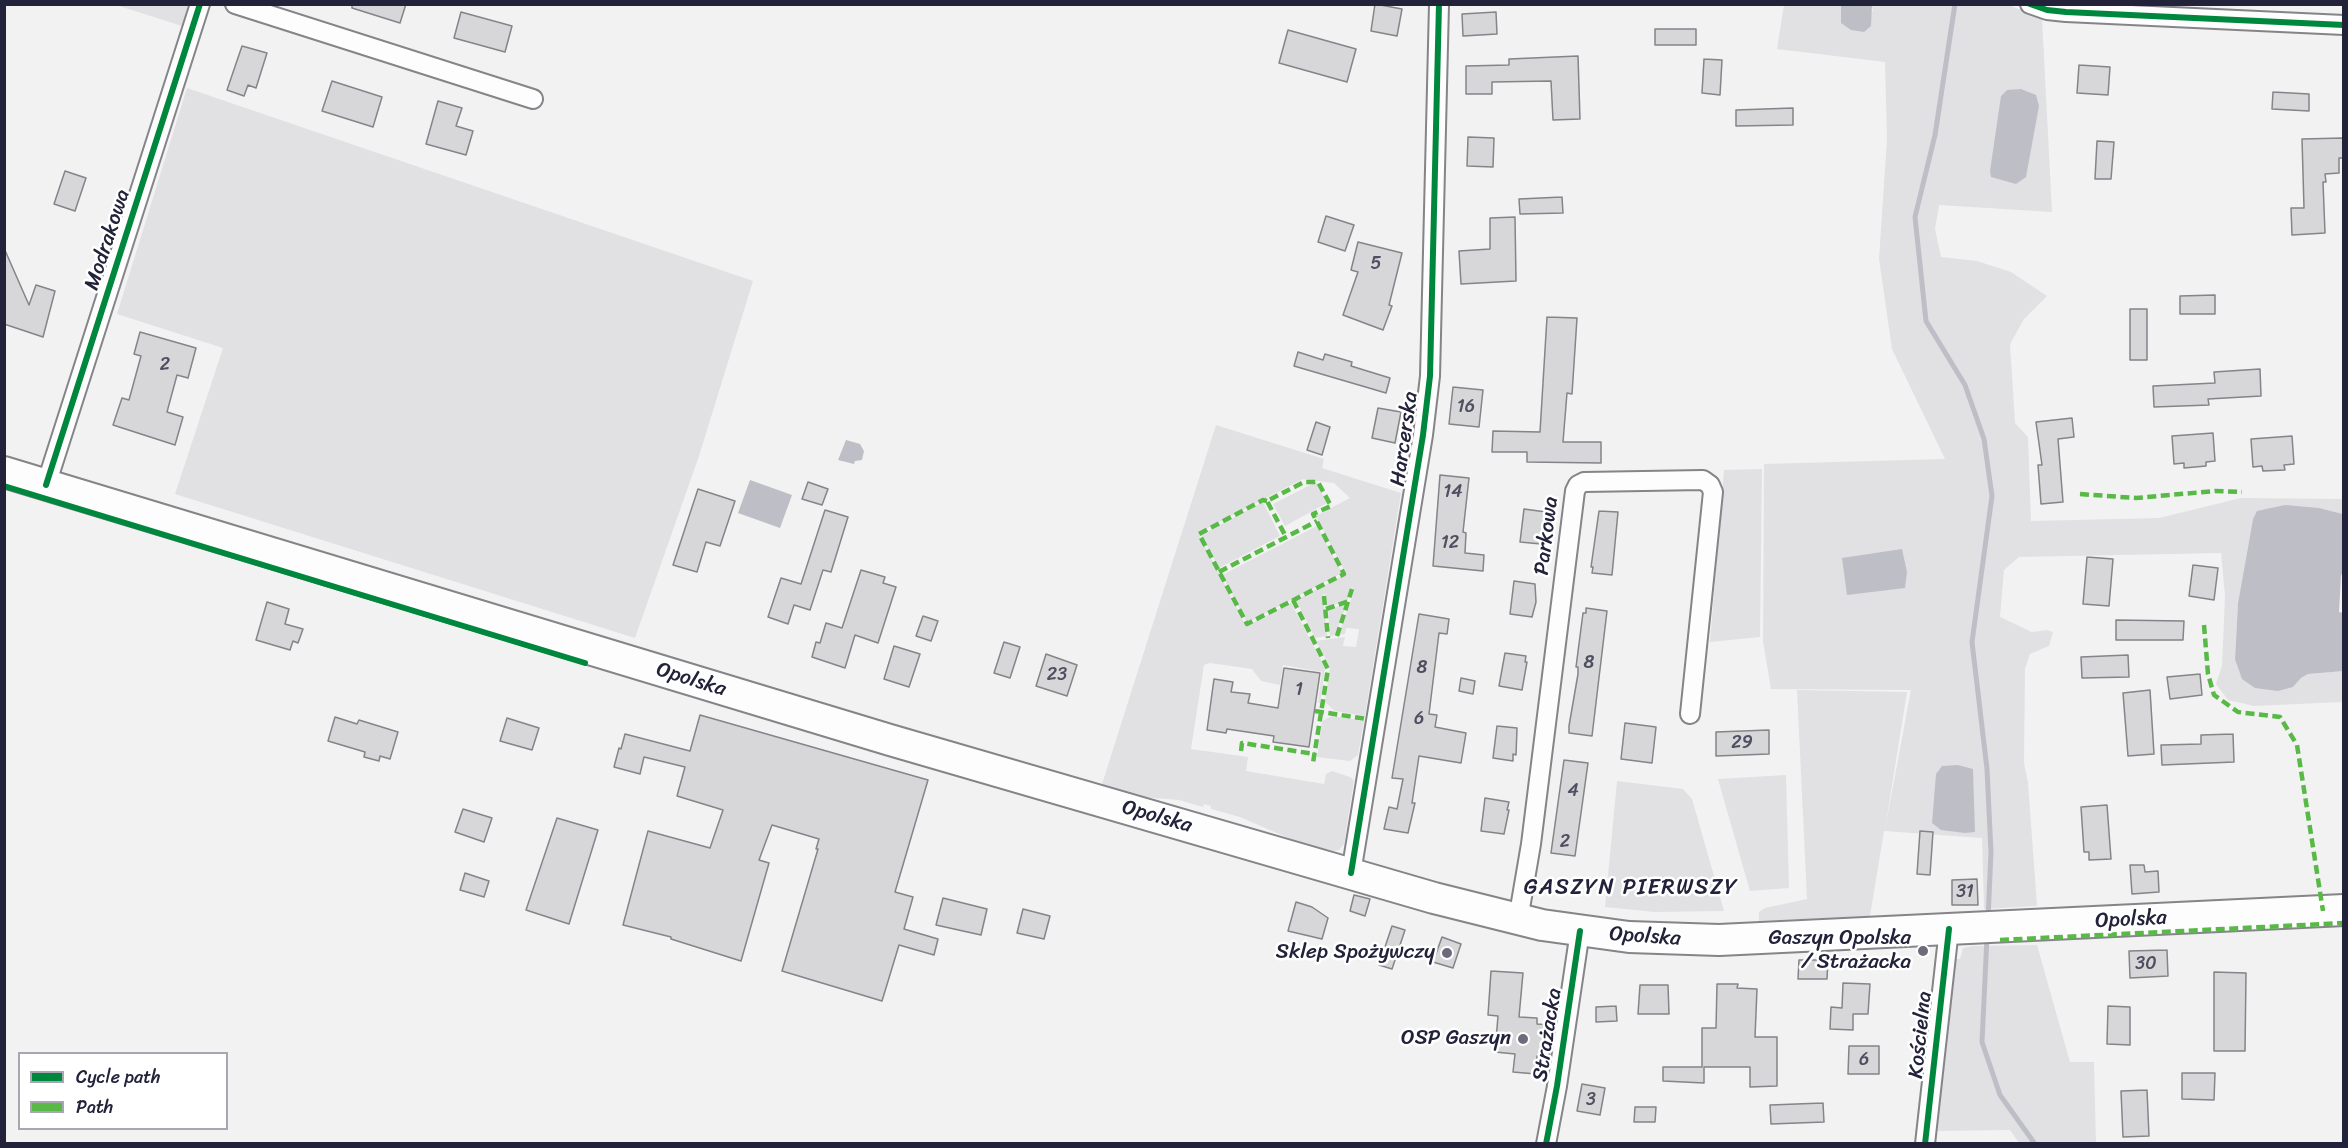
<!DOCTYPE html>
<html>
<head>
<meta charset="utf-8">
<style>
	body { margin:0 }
	#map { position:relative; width:2348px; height:1148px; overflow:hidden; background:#f2f2f3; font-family:Sriracha,sans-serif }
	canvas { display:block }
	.frame { position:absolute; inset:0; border:6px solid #22223b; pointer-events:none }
	.legend { position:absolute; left:18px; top:1052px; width:210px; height:78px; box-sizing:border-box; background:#fff; border:2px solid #a7a7b1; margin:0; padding:8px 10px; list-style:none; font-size:18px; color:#22223b }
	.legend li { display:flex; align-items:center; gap:12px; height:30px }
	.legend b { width:30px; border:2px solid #a7a7b1 }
</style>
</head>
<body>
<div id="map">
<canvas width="2348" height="1148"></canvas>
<div class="frame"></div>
<ul class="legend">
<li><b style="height:8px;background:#00873e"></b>Cycle path</li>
<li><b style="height:8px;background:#58b947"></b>Path</li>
</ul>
</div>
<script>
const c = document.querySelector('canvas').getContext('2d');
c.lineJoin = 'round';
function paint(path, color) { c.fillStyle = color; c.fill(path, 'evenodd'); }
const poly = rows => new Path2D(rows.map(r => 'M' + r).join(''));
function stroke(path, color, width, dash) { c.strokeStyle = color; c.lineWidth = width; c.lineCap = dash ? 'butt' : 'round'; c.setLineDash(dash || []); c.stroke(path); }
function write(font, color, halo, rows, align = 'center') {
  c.font = font + ' Sriracha,sans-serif'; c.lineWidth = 5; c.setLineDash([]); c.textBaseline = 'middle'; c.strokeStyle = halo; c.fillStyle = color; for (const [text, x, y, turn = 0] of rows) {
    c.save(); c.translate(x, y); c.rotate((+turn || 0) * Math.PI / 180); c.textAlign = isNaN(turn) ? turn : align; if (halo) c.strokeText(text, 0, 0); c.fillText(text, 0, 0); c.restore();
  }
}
const green = poly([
	[116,5,188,5,182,26],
	[1784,5,1841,5,1841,23,1873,12,1872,5,2008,5,2042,18,2052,212,1939,205,1935,229,1941,257,1977,261,2011,272,2047,296,2024,319,2010,344,2015,423,2028,437,2031,521,2159,518,2241,498,2343,499,2343,514,2319,508,2253,519,2238,603,2235,658,2293,687,2301,678,2308,674,2343,671,2343,702,2254,706,2228,700,2216,684,2222,666,2225,596,2221,553,2019,557,2004,570,2000,617,2032,632,2047,630,2053,632,2049,646,2030,654,2025,669,2024,763,2028,783,2037,906,1984,909,1982,838,1884,831,1870,916,1759,921,1759,912,1765,908,1807,899,1797,690,1907,692,1885,829,1911,690,1771,689,1763,641,1764,464,1945,459,1892,349,1879,259,1887,139,1885,62,1777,49],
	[187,88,753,281,699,456,635,638,175,494,223,348,117,314],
	[1216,425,1324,459,1322,468,1401,493,1365,716,1335,711,1325,702,1330,667,1316,641,1345,637,1343,646,1356,647,1359,629,1346,628,1345,634,1339,635,1352,597,1353,588,1350,588,1348,600,1327,607,1326,594,1323,595,1327,636,1315,638,1296,600,1346,574,1316,516,1350,498,1334,483,1303,479,1198,533,1246,626,1291,603,1325,668,1320,703,1318,703,1322,672,1283,665,1280,685,1261,681,1252,669,1210,663,1204,665,1191,749,1248,757,1246,771,1324,784,1326,774,1332,771,1350,777,1354,780,1344,844,1339,850,1333,851,1300,843,1240,817,1211,809,1211,806,1204,804,1203,807,1179,800,1142,797,1102,784],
	[1762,469,1760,637,1710,642,1724,470],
	[1316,482,1327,503,1285,526,1273,504],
	[1263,502,1280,536,1219,568,1201,535],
	[1317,526,1342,573,1247,623,1222,575],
	[1347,603,1335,635,1330,636,1328,610],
	[1332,716,1364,721,1358,755,1350,761,1317,757,1322,721],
	[1786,775,1789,888,1750,891,1718,779],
	[1617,781,1683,789,1692,799,1724,911,1655,912,1605,907],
	[2037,945,2070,1062,2094,1062,2096,1143,2019,1143,2010,1130,1935,1131,1954,959,1960,959,1963,948,1972,946]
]);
const water = poly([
	[1841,5,1872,5,1871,26,1864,32,1851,30,1841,23],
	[2021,89,2036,95,2039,106,2026,177,2016,184,1991,177,1990,171,2001,96,2007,90],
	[846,440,860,444,864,451,862,460,855,461,854,464,838,460],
	[750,480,792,495,780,528,738,513],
	[2285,505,2319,508,2343,514,2344,569,2341,576,2339,612,2343,613,2344,671,2308,674,2301,678,2293,687,2278,691,2255,688,2242,679,2235,659,2238,603,2253,519,2257,511],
	[1902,549,1907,572,1905,588,1847,595,1842,558],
	[1958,765,1973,769,1975,832,1965,833,1941,830,1932,823,1936,774,1942,766]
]);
const stream = poly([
	[1955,4,1935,135,1915,217,1926,321,1965,385,1984,439,1992,496,1972,642,1987,769,1991,852,1988,919],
	[1987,937,1982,1042,2000,1095,2035,1144]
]);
const building = poly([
	[352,4,406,4,400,23,352,8,352,4],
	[1375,4,1402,9,1397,36,1371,31,1375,4],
	[461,12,512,26,505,52,454,38,461,12],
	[1496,12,1497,34,1463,36,1462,14,1496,12],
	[1655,29,1696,29,1696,45,1655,45,1655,29],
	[1288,30,1356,49,1347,82,1279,63,1288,30],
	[242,46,267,53,256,88,248,85,244,96,227,90,242,46],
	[1578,56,1580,119,1553,120,1551,81,1492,82,1492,94,1466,94,1466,66,1509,65,1509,59,1578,56],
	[1704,59,1722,60,1720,95,1702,93,1704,59],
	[2079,65,2110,67,2108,95,2077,93,2079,65],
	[332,81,382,97,373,127,322,111,332,81],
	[2273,92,2309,94,2309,111,2272,109,2273,92],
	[438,101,462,108,456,126,473,131,466,155,426,144,438,101],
	[1793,108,1793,125,1736,126,1736,110,1793,108],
	[1468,137,1494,138,1493,167,1467,166,1468,137],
	[2343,138,2343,158,2339,158,2339,173,2325,174,2326,182,2323,182,2325,233,2292,235,2291,208,2304,208,2302,139,2343,138],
	[2097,141,2114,142,2111,179,2095,179,2097,141],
	[65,171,86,178,75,211,54,204,65,171],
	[1562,197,1563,213,1520,214,1519,199,1562,197],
	[1326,216,1354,225,1345,251,1318,242,1326,216],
	[1515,217,1516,281,1461,284,1459,251,1490,249,1490,218,1515,217],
	[1358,242,1402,253,1389,305,1392,306,1383,330,1343,315,1358,272,1351,270,1358,242],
	[4,248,29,305,36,285,55,291,43,337,4,324,4,248],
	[2215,295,2215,314,2180,314,2180,296,2215,295],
	[2130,309,2147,309,2147,360,2130,360,2130,309],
	[1547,317,1577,318,1572,394,1567,393,1563,442,1601,442,1601,463,1527,462,1527,452,1492,452,1493,431,1540,432,1547,317],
	[140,332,196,348,188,378,177,375,167,412,183,417,175,445,113,425,122,398,129,400,141,356,134,354,140,332],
	[1298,352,1323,360,1325,354,1352,362,1351,366,1390,378,1386,393,1294,366,1298,352],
	[2260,369,2261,396,2208,399,2209,405,2154,407,2153,386,2215,383,2214,372,2260,369],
	[1453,387,1483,390,1479,427,1449,424,1453,387],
	[1378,408,1401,412,1395,443,1372,438,1378,408],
	[2072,418,2074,437,2058,439,2063,502,2041,504,2038,465,2042,465,2036,422,2072,418],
	[1316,422,1330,427,1322,455,1307,450,1316,422],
	[2213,433,2215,461,2206,462,2206,466,2184,468,2184,463,2174,464,2172,436,2213,433],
	[2292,436,2294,464,2284,465,2285,470,2263,471,2262,466,2253,467,2251,439,2292,436],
	[1440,475,1469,478,1463,532,1466,533,1465,553,1484,555,1483,571,1433,566,1440,475],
	[808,482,828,489,822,505,802,499,808,482],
	[698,489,735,501,720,546,706,542,697,572,673,565,698,489],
	[1524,509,1546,512,1544,538,1541,538,1541,544,1520,542,1524,509],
	[825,510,848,517,831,572,823,570,810,610,794,605,788,624,768,617,781,578,801,584,825,510],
	[1599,511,1618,512,1612,575,1592,573,1593,567,1591,567,1599,511],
	[2087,557,2113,559,2109,606,2083,604,2087,557],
	[2193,565,2218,568,2214,600,2189,596,2193,565],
	[861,570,885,577,883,583,896,587,878,643,855,635,845,668,812,657,816,642,820,643,826,623,842,628,861,570],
	[1514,581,1535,584,1536,602,1532,617,1510,614,1514,581],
	[267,602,289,609,285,624,303,629,298,643,293,641,290,650,256,640,267,602],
	[1586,608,1607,611,1592,736,1569,733,1569,726,1578,674,1578,667,1576,667,1583,613,1586,613,1586,608],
	[1419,614,1449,619,1447,634,1439,633,1429,714,1437,715,1435,727,1466,733,1461,763,1419,756,1412,803,1415,803,1408,833,1384,829,1389,807,1397,809,1403,779,1392,778,1419,614],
	[923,616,938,621,931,641,916,636,923,616],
	[2116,620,2184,621,2183,640,2116,640,2116,620],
	[1004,642,1020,647,1010,678,994,673,1004,642],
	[894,646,920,654,909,687,884,679,894,646],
	[1505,653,1526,656,1525,662,1527,662,1522,690,1499,686,1505,653],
	[1046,654,1077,665,1067,696,1036,686,1046,654],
	[2128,655,2129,677,2082,678,2081,657,2128,655],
	[1284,668,1320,673,1309,747,1273,742,1274,736,1227,729,1226,733,1207,730,1214,679,1233,682,1231,692,1250,694,1248,703,1278,708,1284,668],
	[2200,674,2202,695,2170,699,2167,677,2200,674],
	[1461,678,1475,681,1473,694,1459,691,1461,678],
	[2150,690,2154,754,2128,756,2123,693,2150,690],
	[700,715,928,780,895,892,913,897,904,929,938,939,934,955,899,945,882,1001,782,971,818,849,816,849,819,839,772,825,759,860,769,863,741,961,671,939,671,937,623,925,648,831,710,848,723,810,677,796,685,767,644,757,640,774,614,767,619,748,621,749,625,734,690,751,700,715],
	[335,717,357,724,359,720,398,732,390,759,380,756,379,761,364,757,365,752,328,741,335,717],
	[507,718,539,728,532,750,500,741,507,718],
	[1625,723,1656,727,1652,763,1621,759,1625,723],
	[1497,726,1517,728,1516,755,1513,754,1513,761,1493,758,1497,726],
	[1769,730,1769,754,1716,756,1716,732,1769,730],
	[2233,734,2234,762,2162,765,2161,745,2201,744,2201,735,2233,734],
	[1564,760,1588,763,1575,856,1551,853,1564,760],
	[1485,798,1509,802,1507,810,1509,810,1504,834,1481,831,1485,798],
	[2107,805,2111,859,2089,860,2089,852,2084,852,2081,807,2107,805],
	[463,809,492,818,484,842,455,832,463,809],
	[557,818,598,830,569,924,526,910,557,818],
	[1920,831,1933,832,1930,875,1917,874,1920,831],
	[2130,865,2144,865,2145,872,2158,871,2159,892,2132,894,2130,865],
	[465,873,489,881,484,897,460,890,465,873],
	[1977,879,1978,905,1952,905,1952,880,1977,879],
	[1354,895,1370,899,1365,916,1350,911,1354,895],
	[943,898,987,909,981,935,936,925,943,898],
	[1296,902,1312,907,1328,918,1322,939,1288,931,1296,902],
	[1023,909,1050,916,1044,939,1017,933,1023,909],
	[1392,926,1405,930,1392,969,1379,965,1392,926],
	[1442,937,1461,944,1453,968,1433,962,1442,937],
	[2167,950,2168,976,2130,978,2129,951,2167,950],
	[1799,960,1828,960,1827,979,1798,979,1799,960],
	[1491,971,1523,973,1519,1017,1537,1018,1537,1024,1551,1025,1549,1057,1537,1056,1536,1074,1513,1072,1515,1054,1495,1052,1498,1016,1488,1015,1491,971],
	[2214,972,2246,973,2245,1051,2214,1051,2214,972],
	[1843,983,1870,984,1868,1014,1853,1014,1853,1030,1830,1029,1831,1007,1842,1008,1843,983],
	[1717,984,1738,984,1737,988,1757,989,1755,1037,1777,1037,1777,1086,1750,1087,1750,1067,1704,1067,1704,1083,1663,1081,1663,1067,1702,1067,1702,1028,1716,1028,1717,984],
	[1640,985,1668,985,1669,1014,1638,1014,1640,985],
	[1616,1006,1617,1021,1596,1022,1596,1007,1616,1006],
	[2108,1006,2130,1007,2130,1045,2107,1044,2108,1006],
	[1849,1046,1879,1046,1879,1074,1848,1074,1849,1046],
	[2182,1073,2215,1073,2214,1100,2182,1099,2182,1073],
	[1582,1084,1605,1088,1600,1115,1577,1111,1582,1084],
	[2147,1090,2149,1136,2123,1137,2121,1091,2147,1090],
	[1823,1103,1824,1122,1771,1124,1770,1105,1823,1103],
	[1635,1107,1656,1107,1655,1122,1634,1122,1635,1107]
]);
const street = poly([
	[235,4,533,99],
	[2030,4,2047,10,2066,12,2344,25],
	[46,485,200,4],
	[1351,873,1423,435,1430,376,1439,4],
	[1518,920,1531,844,1575,491,1578,485,1584,482,1703,480,1710,485,1713,492,1690,714],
	[1546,1144,1557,1086,1580,931],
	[1925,1144,1949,929]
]);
const primary = poly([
	[4,472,890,740,1434,898,1542,925,1629,937,1719,940,2344,910]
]);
const quiet = poly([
	[2080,494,2136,498,2215,491,2242,492],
	[1267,501,1263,500,1199,534,1247,624,1344,574,1313,514,1331,506,1318,482,1304,482,1267,501,1286,537],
	[1219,572,1317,521],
	[1324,596,1328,638],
	[1293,600,1328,669,1313,763],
	[1326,609,1349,601],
	[2204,625,2208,674,2214,695,2238,712,2280,717,2297,745,2323,911],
	[1337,636,1352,589],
	[1315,711,1367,719],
	[1241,751,1242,743,1315,754],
	[2000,940,2344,923]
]);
const cycleway = poly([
	[2030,4,2047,10,2066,12,2344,25],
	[46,485,200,4],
	[4,486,585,663],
	[1351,873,1423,435,1430,376,1439,4],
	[1546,1144,1557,1086,1580,931],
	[1925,1144,1949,929]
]);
const markers = [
	[1923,951,6,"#6b6b7b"],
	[1447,953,6,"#6b6b7b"],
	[1523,1039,6,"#6b6b7b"]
];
const numberNames = [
	["5",1376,264],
	["2",165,365],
	["16",1466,407],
	["14",1453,492],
	["12",1450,543],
	["8",1589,663],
	["8",1422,668],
	["23",1057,675],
	["1",1299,690],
	["6",1419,719],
	["29",1742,743],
	["4",1573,791],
	["2",1565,842],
	["31",1965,892],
	["30",2146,964],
	["6",1864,1060],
	["3",1591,1100]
];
const streetNames = [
	["Modrakowa",108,240,-72],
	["Harcerska",1405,439,-82],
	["Parkowa",1547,536,-83],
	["Opolska",691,680,17],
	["Opolska",1157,817,16],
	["Opolska",2131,920,-3],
	["Opolska",1645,937,4],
	["Strażacka",1548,1035,-81],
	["Kościelna",1921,1035,-84]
];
const poiNames = [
	["Gaszyn Opolska",1911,939],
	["/ Strażacka",1911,963],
	["Sklep Spożywczy",1435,953],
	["OSP Gaszyn",1511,1039]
];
const neighbourhoodNames = [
	["GASZYN PIERWSZY",1631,888]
];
paint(green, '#e1e1e4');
paint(water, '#bebec6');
stroke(stream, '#bebec6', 5);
paint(building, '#d7d7d9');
stroke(building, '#848489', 1.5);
stroke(street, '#848489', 22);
stroke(primary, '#848489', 34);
stroke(street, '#fdfdfd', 18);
stroke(primary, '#fdfdfd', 30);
stroke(quiet, '#58b947', 4.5, [9, 4.5]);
stroke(cycleway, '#00873e', 6);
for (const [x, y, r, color] of markers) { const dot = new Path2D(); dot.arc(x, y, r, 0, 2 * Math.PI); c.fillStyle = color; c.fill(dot); stroke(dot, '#fff', 2); }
write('18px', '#4f4f62', null, numberNames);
write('21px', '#22223b', '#fff', streetNames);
write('21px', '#22223b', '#fff', poiNames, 'right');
c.letterSpacing = '1.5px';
write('22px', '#22223b', '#fff', neighbourhoodNames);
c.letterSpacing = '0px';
</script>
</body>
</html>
